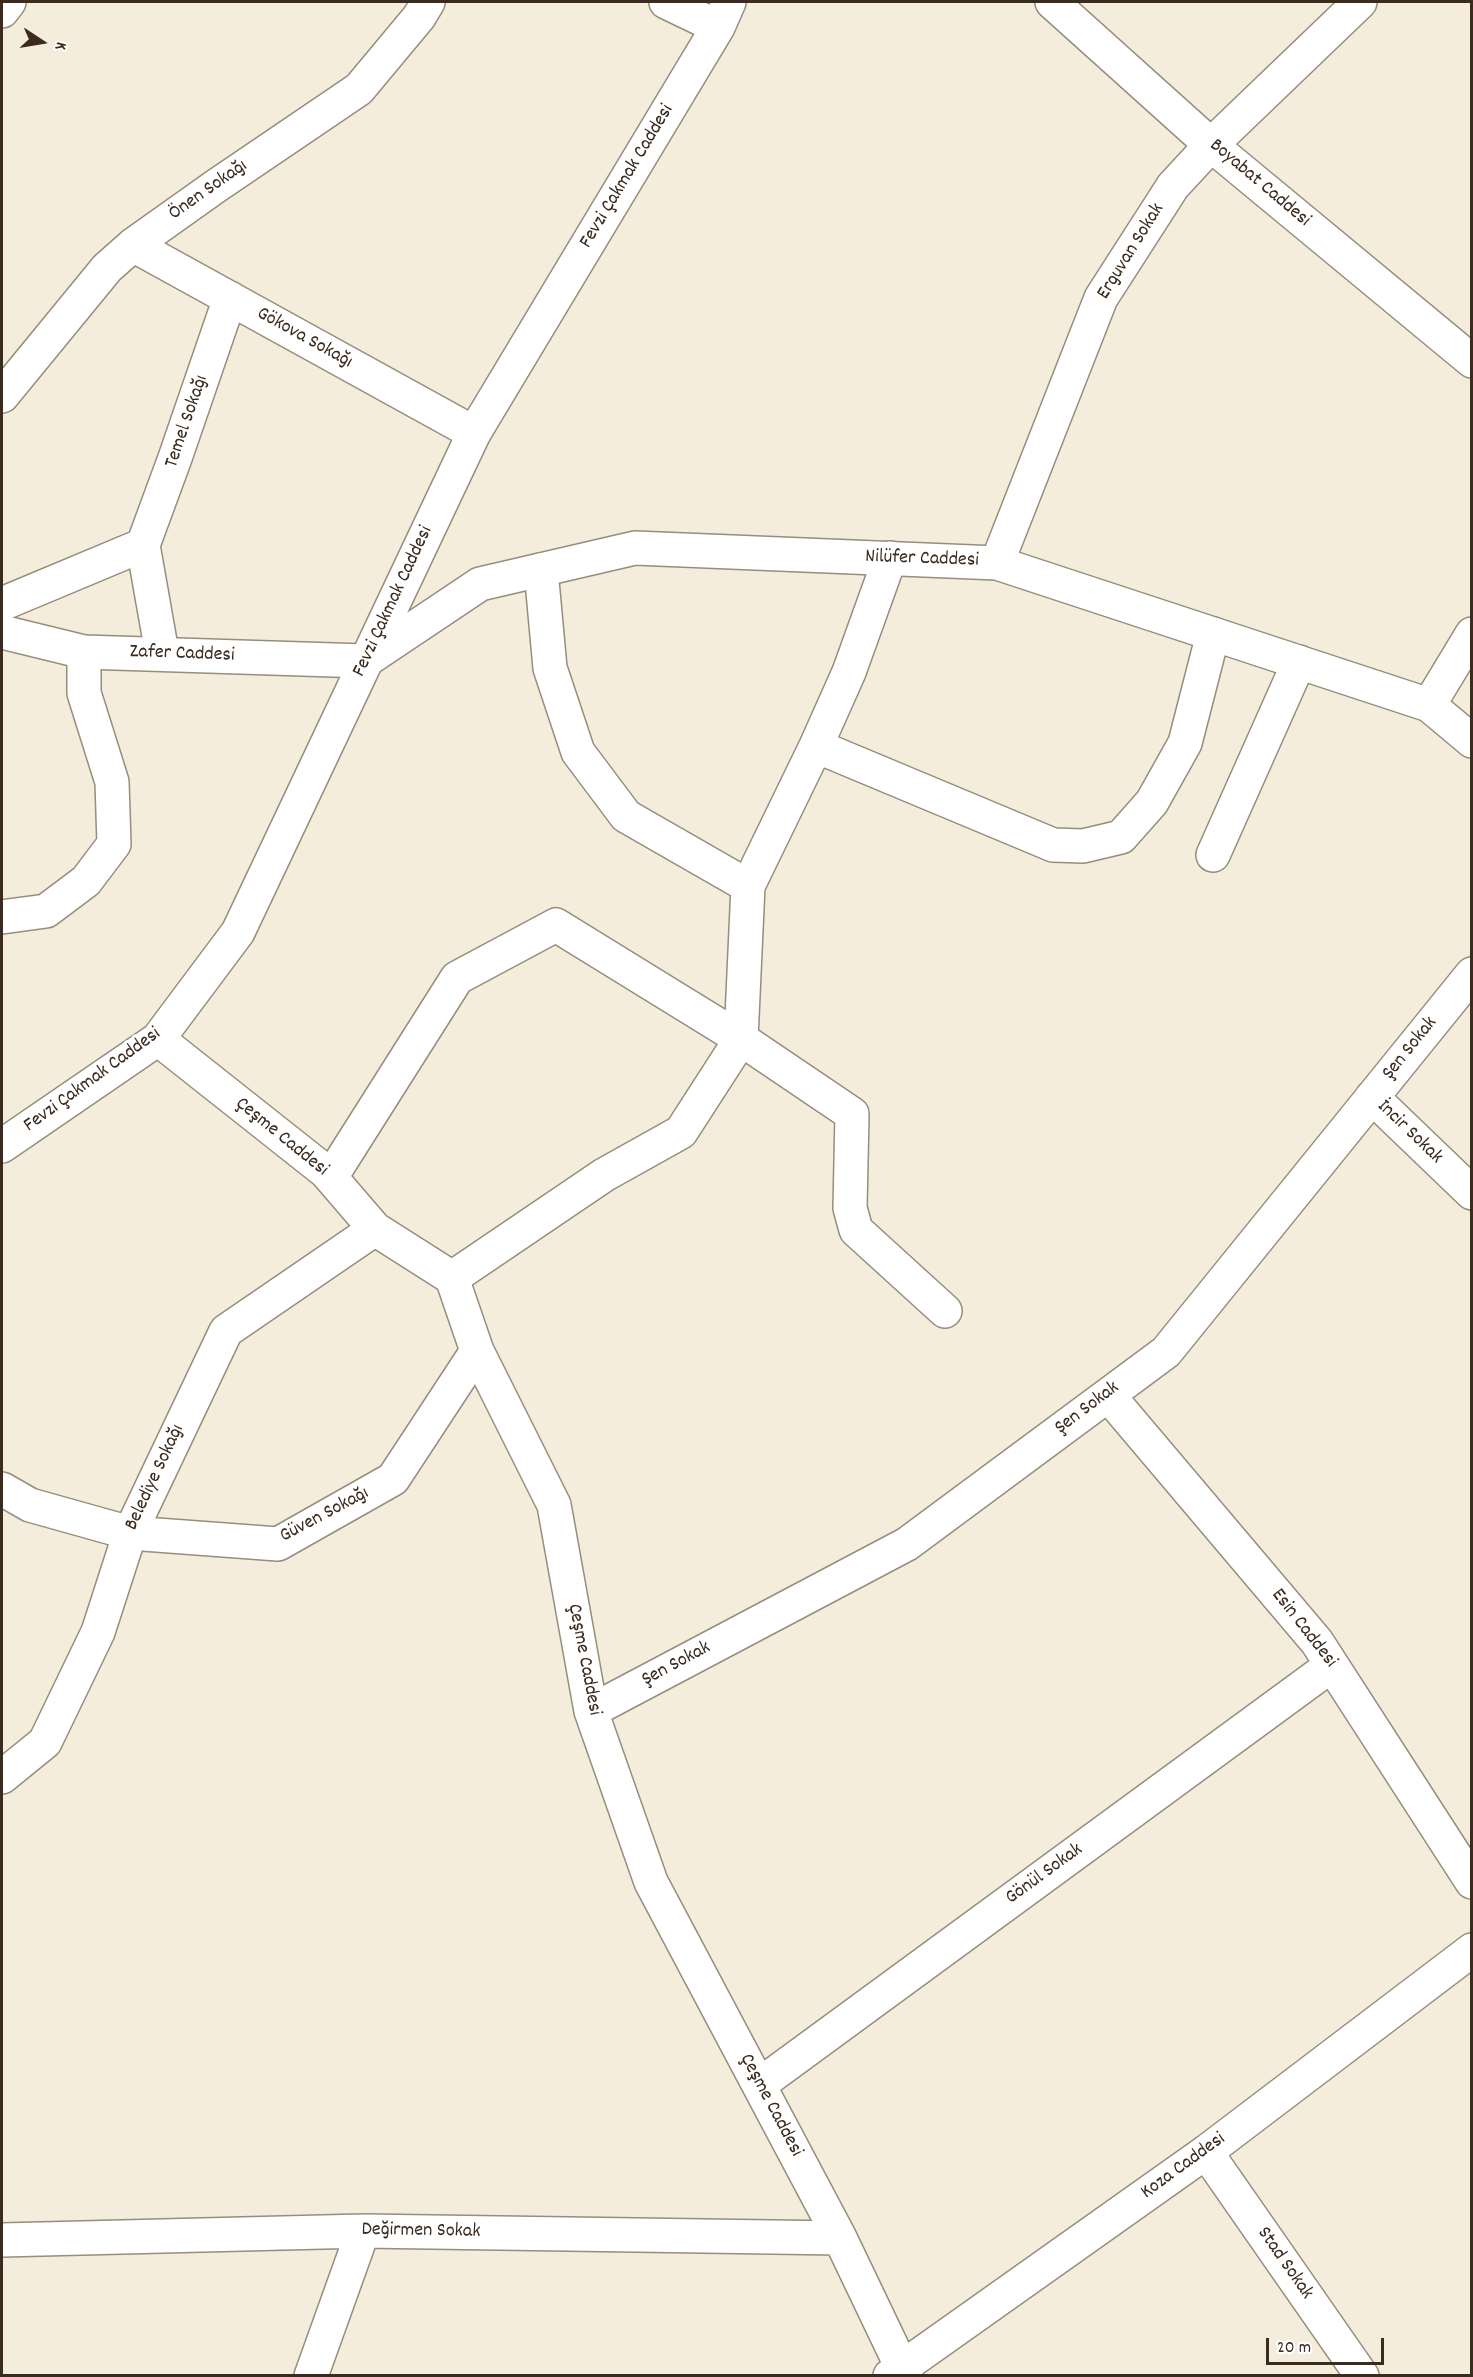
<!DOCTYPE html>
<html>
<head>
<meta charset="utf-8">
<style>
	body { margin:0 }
	#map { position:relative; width:1473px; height:2377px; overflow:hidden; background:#f5eddb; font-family:Dekko,sans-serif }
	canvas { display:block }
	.frame { position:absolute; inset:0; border:3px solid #3b2a1e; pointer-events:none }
	.north { position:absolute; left:12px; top:12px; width:60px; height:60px; -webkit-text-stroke:4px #fff; paint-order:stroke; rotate:102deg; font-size:16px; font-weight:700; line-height:24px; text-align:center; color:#3b2a1e }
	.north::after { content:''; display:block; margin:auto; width:21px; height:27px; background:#3b2a1e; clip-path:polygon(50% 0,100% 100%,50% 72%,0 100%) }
	.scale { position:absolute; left:1266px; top:2338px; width:118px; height:27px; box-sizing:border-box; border:3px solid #3b2a1e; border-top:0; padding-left:8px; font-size:18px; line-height:21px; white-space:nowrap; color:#3b2a1e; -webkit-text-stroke:4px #fff; paint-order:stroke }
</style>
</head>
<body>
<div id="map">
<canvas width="1473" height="2377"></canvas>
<div class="frame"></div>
<div class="north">K</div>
<div class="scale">20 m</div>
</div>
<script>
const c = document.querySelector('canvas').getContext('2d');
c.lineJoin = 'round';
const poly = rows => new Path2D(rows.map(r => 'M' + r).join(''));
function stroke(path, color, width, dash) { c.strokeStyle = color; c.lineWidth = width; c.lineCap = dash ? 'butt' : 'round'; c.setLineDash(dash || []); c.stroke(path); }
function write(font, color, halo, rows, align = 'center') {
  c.font = font + ' Dekko,sans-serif'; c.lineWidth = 6; c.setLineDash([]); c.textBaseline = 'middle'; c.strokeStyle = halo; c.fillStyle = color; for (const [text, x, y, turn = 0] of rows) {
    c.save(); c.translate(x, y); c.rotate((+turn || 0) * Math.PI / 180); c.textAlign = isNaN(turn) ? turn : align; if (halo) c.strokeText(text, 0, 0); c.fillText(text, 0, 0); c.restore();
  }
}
const street = poly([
	[1052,2,1211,145,1472,361],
	[2,11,9,2],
	[133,245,474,433],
	[2,396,107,268,133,245,216,186,359,89,419,17,428,2],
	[997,563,1101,298,1173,186,1211,145,1360,2],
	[541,570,550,668,578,752,626,816,748,886],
	[2,604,143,545],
	[162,653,143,545,175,458,230,298],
	[816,746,1053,845,1083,846,1121,837,1152,802,1185,743,1213,634],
	[1213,855,1299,662],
	[2,917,46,911,86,881,114,844,112,782,84,693,84,652],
	[158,1039,326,1172,375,1229,452,1278,477,1351,554,1505,591,1711,651,1882,840,2238,906,2376],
	[1372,1097,1472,1193],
	[331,1177,457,978,556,925,741,1039,852,1114,850,1208,856,1230,945,1311],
	[452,1278,604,1175,681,1132,741,1039,748,886,816,746,849,672,890,558],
	[1108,1395,1317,1642,1472,1882],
	[2,1489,30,1505,130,1533,278,1544,393,1479,477,1351],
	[591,1711,907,1544,1166,1352,1472,974],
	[2,1777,45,1742,98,1632,130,1533,226,1331,375,1229],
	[759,2085,1332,1665],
	[1206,2152,1362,2376],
	[2,2240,363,2231,840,2238],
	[311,2376,363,2231]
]);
const secondary = poly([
	[666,2,718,27],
	[2,632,84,652,365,661,480,584,635,548,997,563,1429,705,1472,741],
	[1429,705,1472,634],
	[2,1146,158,1039,238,932,474,433,718,27,729,2],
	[890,2376,1206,2152,1472,1950]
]);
const streetNames = [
	["Fevzi Çakmak Caddesi",628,177,-59],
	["Boyabat Caddesi",1259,184,40],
	["Önen Sokağı",209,191,-35],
	["Erguvan Sokak",1132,252,-58],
	["Gökova Sokağı",304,339,29],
	["Temel Sokağı",188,422,-71],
	["Nilüfer Caddesi",922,560,2],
	["Fevzi Çakmak Caddesi",394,602,-65],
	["Zafer Caddesi",182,655,2],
	["Şen Sokak",1411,1049,-51],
	["Fevzi Çakmak Caddesi",93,1081,-36],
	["İncir Sokak",1409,1133,44],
	["Çeşme Caddesi",281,1138,39],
	["Şen Sokak",1088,1409,-37],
	["Belediye Sokağı",156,1478,-65],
	["Güven Sokağı",325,1516,-28],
	["Esin Caddesi",1303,1629,52],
	["Çeşme Caddesi",583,1660,79],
	["Şen Sokak",677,1665,-28],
	["Gönül Sokak",1045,1875,-36],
	["Çeşme Caddesi",770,2106,62],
	["Koza Caddesi",1184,2167,-36],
	["Değirmen Sokak",421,2232,1],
	["Stad Sokak",1284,2264,55]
];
stroke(street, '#988c7c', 36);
stroke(secondary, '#988c7c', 36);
stroke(street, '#fff', 33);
stroke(secondary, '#fff', 33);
write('20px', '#3b2a1e', '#fff', streetNames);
</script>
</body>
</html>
